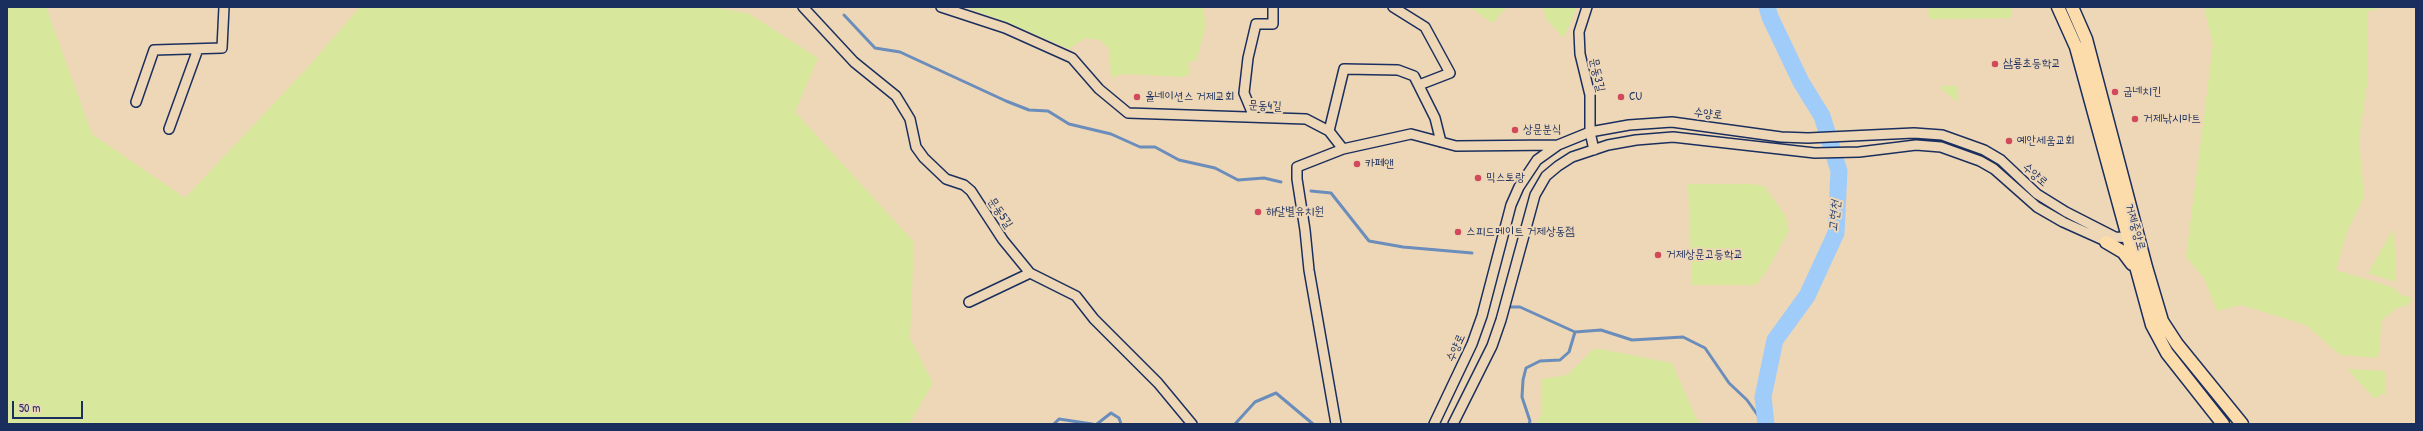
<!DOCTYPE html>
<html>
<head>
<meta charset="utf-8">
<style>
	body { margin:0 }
	#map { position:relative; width:2423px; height:431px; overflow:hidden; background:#eed7b7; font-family:"Patrick Hand",sans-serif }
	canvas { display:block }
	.frame { position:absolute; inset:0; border:8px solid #1b2f5e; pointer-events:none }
	.scale { position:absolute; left:12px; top:401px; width:71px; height:18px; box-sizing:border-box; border:2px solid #1b2f5e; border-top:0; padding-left:5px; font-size:12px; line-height:14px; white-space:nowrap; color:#1b2f5e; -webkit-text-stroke:3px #eed7b7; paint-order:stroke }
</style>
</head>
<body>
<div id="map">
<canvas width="2423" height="431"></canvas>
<div class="frame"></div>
<div class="scale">50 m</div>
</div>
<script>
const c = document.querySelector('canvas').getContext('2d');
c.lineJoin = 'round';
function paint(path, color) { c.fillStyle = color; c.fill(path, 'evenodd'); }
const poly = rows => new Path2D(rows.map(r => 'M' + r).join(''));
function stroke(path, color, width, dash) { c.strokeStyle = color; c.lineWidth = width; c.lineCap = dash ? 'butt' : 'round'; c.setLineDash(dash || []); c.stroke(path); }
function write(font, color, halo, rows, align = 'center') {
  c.font = font + ' "Patrick Hand","Poor Story",sans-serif'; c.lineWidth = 4; c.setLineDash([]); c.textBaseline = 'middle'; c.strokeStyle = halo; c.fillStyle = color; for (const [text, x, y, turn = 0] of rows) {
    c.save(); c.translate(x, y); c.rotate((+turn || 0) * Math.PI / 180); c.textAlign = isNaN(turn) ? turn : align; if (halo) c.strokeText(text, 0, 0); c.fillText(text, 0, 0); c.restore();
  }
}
const green = poly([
	[7,7,46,7,92,134,185,198,308,67,360,7,709,7,748,13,818,58,795,112,914,242,910,338,933,383,909,424,7,424],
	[965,7,1204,7,1205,28,1197,59,1188,63,1190,74,1183,77,1126,74,1111,77,1109,49,1100,40,1085,38,1069,49,1007,22],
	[1470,7,1507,7,1492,23],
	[1543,7,1577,7,1564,38,1546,19],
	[1928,7,2012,7,2012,18,1929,19],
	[2204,7,2384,7,2367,12,2368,78,2359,139,2364,197,2347,232,2336,270,2392,287,2401,295,2412,298,2408,305,2397,308,2382,320,2378,358,2340,355,2306,325,2241,305,2217,311,2204,278,2186,257,2213,45],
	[1941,86,1958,86,1958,101,1955,100,1941,89],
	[1688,184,1753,184,1764,186,1785,215,1789,230,1768,269,1756,285,1692,285],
	[2394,228,2396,282,2368,273],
	[1595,348,1672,363,1696,418,1703,424,1537,424,1541,415,1541,379,1567,375],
	[2347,369,2386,371,2386,395,2380,394,2375,399]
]);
const stream = poly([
	[844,15,875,48,900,52,1006,101,1029,110,1048,111,1069,124,1111,134,1140,147,1155,147,1179,160,1215,168,1238,180,1264,178,1281,182],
	[1311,191,1331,193,1369,241,1403,247,1472,253],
	[1511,307,1520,307,1575,332,1601,330,1632,340,1683,337,1705,348,1729,383,1747,400,1764,424],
	[1054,424,1059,419,1092,424],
	[1097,424,1111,413,1119,418,1121,424],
	[1235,424,1255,402,1276,393,1313,424],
	[1529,424,1530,421,1522,397,1523,380,1526,368,1540,361,1560,360,1569,352,1575,332]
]);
const river = poly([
	[1766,424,1763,397,1775,340,1807,296,1836,233,1839,171,1822,116,1801,82,1770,17,1767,7]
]);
const minor = poly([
	[803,7,854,62,896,96,910,119,916,147,924,158,946,179,964,185,971,191,1003,240,1030,273,1076,296,1094,319,1158,383,1192,424],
	[941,7,1005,28,1072,58,1099,89,1128,113,1306,119,1329,131,1343,149,1411,134,1456,146,1558,145],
	[1393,7,1425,27,1450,73,1419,85],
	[1587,7,1579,32,1580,54,1590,95,1590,132,1594,150],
	[136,102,154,50,222,48,224,7],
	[1254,117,1244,93,1248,58,1256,24,1273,24,1273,7],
	[169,129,198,49],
	[1329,131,1344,69,1398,70,1414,76,1435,118,1441,142],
	[969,302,1030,273],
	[1336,424,1309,270,1305,230,1297,179,1297,167,1343,149],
	[1434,424,1472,344,1482,316,1511,205,1519,187,1537,160,1558,145,1590,132,1629,125,1672,122,1781,137,1808,138,1914,133,1942,135,1984,150,2001,160,2037,194,2066,212,2115,237,2133,238],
	[1453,424,1492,346,1501,320,1535,195,1546,176,1558,166,1572,157,1608,145,1636,140,1673,137,1815,153,1859,152,1916,145,1941,147,1980,161,1994,169,2037,207,2063,222,2112,244]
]);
const major = poly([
	[2058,7,2076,47,2152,325,2167,353,2223,424],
	[2072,7,2086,39,2146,267,2162,321,2177,344,2242,424],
	[2106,242,2123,252,2132,264]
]);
const markers = [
	[1995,64,4,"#d1495b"],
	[2115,92,4,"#d1495b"],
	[1137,97,4,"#d1495b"],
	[1621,97,4,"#d1495b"],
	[2135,119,4,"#d1495b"],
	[1515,130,4,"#d1495b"],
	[2009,141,4,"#d1495b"],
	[1357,164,4,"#d1495b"],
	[1478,178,4,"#d1495b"],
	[1258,212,4,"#d1495b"],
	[1458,232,4,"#d1495b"],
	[1658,255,4,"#d1495b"]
];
const poiNames = [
	["삼룡초등학교",2003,64],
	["굽네치킨",2123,92],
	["올네이션스 거제교회",1145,97],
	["CU",1629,97],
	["거제낚시마트",2143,119],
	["상문분식",1523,130],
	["예안세움교회",2017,141],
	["카페앤",1365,164],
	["믹스토랑",1486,178],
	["해달별유치원",1266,212],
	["스피드메이트 거제상동점",1466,232],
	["거제상문고등학교",1666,255]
];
const streetNames = [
	["문동3길",1597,75,78],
	["문동4길",1265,106,2],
	["수양로",1708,114,6],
	["수양로",2035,175,41],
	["문동5길",1000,213,56],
	["거제중앙로",2135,227,75],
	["수양로",1456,348,-66]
];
const waterNames = [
	["고현천",1835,216,-85]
];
paint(green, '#d7e79b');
stroke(stream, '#6b8dbc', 3);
stroke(river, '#a0ccfa', 17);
stroke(minor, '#1b2f5e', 12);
stroke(major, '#1b2f5e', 15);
stroke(minor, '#eed7b7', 9);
stroke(major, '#fcdcab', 12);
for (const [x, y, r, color] of markers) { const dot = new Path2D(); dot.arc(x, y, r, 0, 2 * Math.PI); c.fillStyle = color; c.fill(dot); stroke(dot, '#eed7b7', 1.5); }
write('12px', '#1b2f5e', '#eed7b7', poiNames, 'left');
write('12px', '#1b2f5e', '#eed7b7', streetNames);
write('italic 13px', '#2f4775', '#eed7b7', waterNames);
</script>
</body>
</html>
